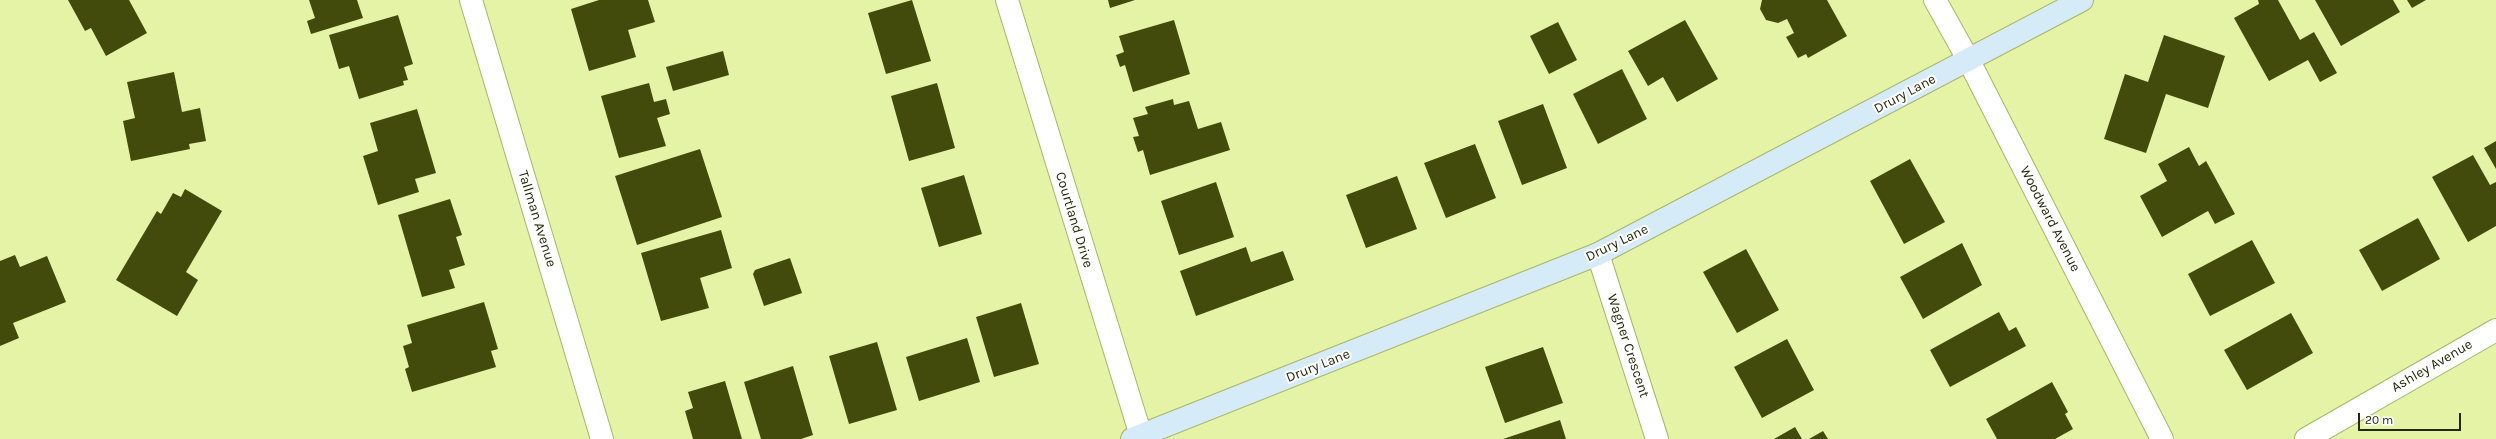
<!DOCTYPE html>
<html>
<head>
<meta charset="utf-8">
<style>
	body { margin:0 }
	#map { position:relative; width:2496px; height:439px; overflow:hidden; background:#e5f3a7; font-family:Karla,sans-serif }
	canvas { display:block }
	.scale { position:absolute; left:2358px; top:413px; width:103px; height:18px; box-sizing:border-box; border:2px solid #25290a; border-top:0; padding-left:5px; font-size:12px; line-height:14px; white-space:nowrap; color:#25290a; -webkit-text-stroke:3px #fff; paint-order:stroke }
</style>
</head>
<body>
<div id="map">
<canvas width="2496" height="439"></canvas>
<div class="scale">20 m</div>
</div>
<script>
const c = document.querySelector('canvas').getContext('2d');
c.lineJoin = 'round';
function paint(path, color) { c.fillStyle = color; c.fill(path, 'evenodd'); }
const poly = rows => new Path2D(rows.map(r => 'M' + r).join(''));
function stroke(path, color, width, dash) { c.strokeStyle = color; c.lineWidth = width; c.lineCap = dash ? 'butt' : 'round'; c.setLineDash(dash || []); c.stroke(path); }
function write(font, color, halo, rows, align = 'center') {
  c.font = font + ' Karla,sans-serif'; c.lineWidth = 4; c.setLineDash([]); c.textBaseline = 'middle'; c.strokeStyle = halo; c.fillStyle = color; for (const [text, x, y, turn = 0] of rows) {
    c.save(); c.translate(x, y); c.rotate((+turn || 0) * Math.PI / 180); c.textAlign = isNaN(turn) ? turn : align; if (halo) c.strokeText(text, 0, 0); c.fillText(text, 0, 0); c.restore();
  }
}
const building = poly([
	[68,0,129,0,147,33,106,56,91,28,85,31],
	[309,0,357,0,363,18,311,34,307,21,315,18],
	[599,0,648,0,655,22,628,30,636,57,589,71,571,9],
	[912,0,931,61,886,74,868,13],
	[1108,0,1135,0,1110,8],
	[1762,0,1827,0,1847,36,1808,58,1806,54,1798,58,1786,37,1794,33,1787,19,1778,23,1766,20,1760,9],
	[2258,0,2278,0,2300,40,2314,32,2337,73,2320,82,2308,60,2269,81,2234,18,2259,4],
	[2315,0,2393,0,2400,12,2341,46],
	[2407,0,2426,0,2412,8],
	[398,15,413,64,404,67,408,80,403,81,404,85,359,99,349,66,339,69,329,35],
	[1174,20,1190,74,1133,92,1125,65,1120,67,1116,55,1124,52,1119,36],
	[1685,20,1718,79,1677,102,1663,77,1648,86,1628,51],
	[1558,22,1577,60,1549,74,1530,36],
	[2164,35,2225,56,2208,108,2166,94,2146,153,2104,139,2125,74,2148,82],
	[723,51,729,75,673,91,666,67],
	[1622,69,1647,119,1598,144,1573,94],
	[174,72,182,112,200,108,206,141,189,144,190,149,131,161,123,121,135,118,127,82],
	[649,83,654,102,666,99,670,114,657,118,666,146,619,158,601,96],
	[937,83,955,148,909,161,891,96],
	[1173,99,1174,105,1189,101,1198,129,1221,122,1230,150,1150,175,1143,150,1138,152,1133,137,1139,136,1133,118,1148,114,1145,107],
	[1543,104,1567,168,1522,185,1498,121],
	[417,109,436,173,415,179,419,192,378,205,363,156,378,151,370,123],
	[2496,141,2496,169,2484,148],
	[1475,144,1496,198,1446,218,1424,163],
	[2189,147,2199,166,2206,161,2235,214,2215,224,2208,211,2162,237,2140,196,2167,181,2158,164],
	[700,149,722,217,637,245,615,176],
	[2473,155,2490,185,2496,182,2496,226,2468,242,2432,177],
	[1910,159,1945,222,1904,244,1870,181],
	[964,175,982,234,939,247,921,188],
	[1397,176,1417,229,1366,248,1346,195],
	[1216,182,1234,237,1179,255,1161,201],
	[185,189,222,211,186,272,198,280,177,316,116,280,157,211,161,214,173,193,181,197],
	[450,199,462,235,456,237,465,265,449,270,455,288,422,297,398,215],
	[2418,218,2440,259,2382,291,2359,250],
	[721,230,732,268,700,278,709,308,661,321,641,253],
	[2252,240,2275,283,2210,316,2188,274],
	[1962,243,1982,285,1923,319,1900,277],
	[1246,247,1251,262,1283,251,1294,280,1196,316,1180,271],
	[1746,249,1779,310,1737,333,1703,272],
	[15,255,20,267,47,256,66,302,13,323,19,338,0,346,0,261],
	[790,258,802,293,764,306,753,274,755,270],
	[484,302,498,349,491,351,496,367,412,392,405,369,409,367,403,346,412,343,407,325],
	[1021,303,1039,364,994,377,976,317],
	[1999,312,2009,331,2016,327,2026,346,1950,387,1930,350],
	[2291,313,2313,353,2247,390,2224,350],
	[967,338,980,382,919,401,906,357],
	[1787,339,1814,390,1762,418,1734,367],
	[877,342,897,410,849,424,829,356],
	[1543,347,1563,403,1505,423,1485,367],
	[793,366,813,435,801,439,761,439,744,382],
	[725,381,742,439,693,439,685,411,693,408,688,392],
	[2052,382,2068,412,2065,414,2073,429,2055,439,1997,439,1986,419],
	[1560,420,1566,439,1503,439],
	[1795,427,1802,439,1774,439],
	[1823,431,1828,439,1809,439]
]);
const street = poly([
	[471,0,602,439],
	[1007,0,1142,439],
	[1935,0,1969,61,2162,439],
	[1598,254,1657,439],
	[2306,439,2496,330]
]);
const secondary = poly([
	[1132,439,1598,254,2082,0]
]);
const streetNames = [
	["Drury Lane",1905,94,-28],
	["Tallman Avenue",537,219,73],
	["Woodward Avenue",2050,219,63],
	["Courtland Drive",1074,220,73],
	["Drury Lane",1617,243,-26],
	["Wagner Crescent",1628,346,72],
	["Drury Lane",1318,366,-22],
	["Ashley Avenue",2432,366,-30]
];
paint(building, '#434b0c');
stroke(street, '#a8b56b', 24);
stroke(secondary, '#a8b56b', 24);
stroke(street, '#fff', 22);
stroke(secondary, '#d6ebf8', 22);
write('14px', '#25290a', '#fff', streetNames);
</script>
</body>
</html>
